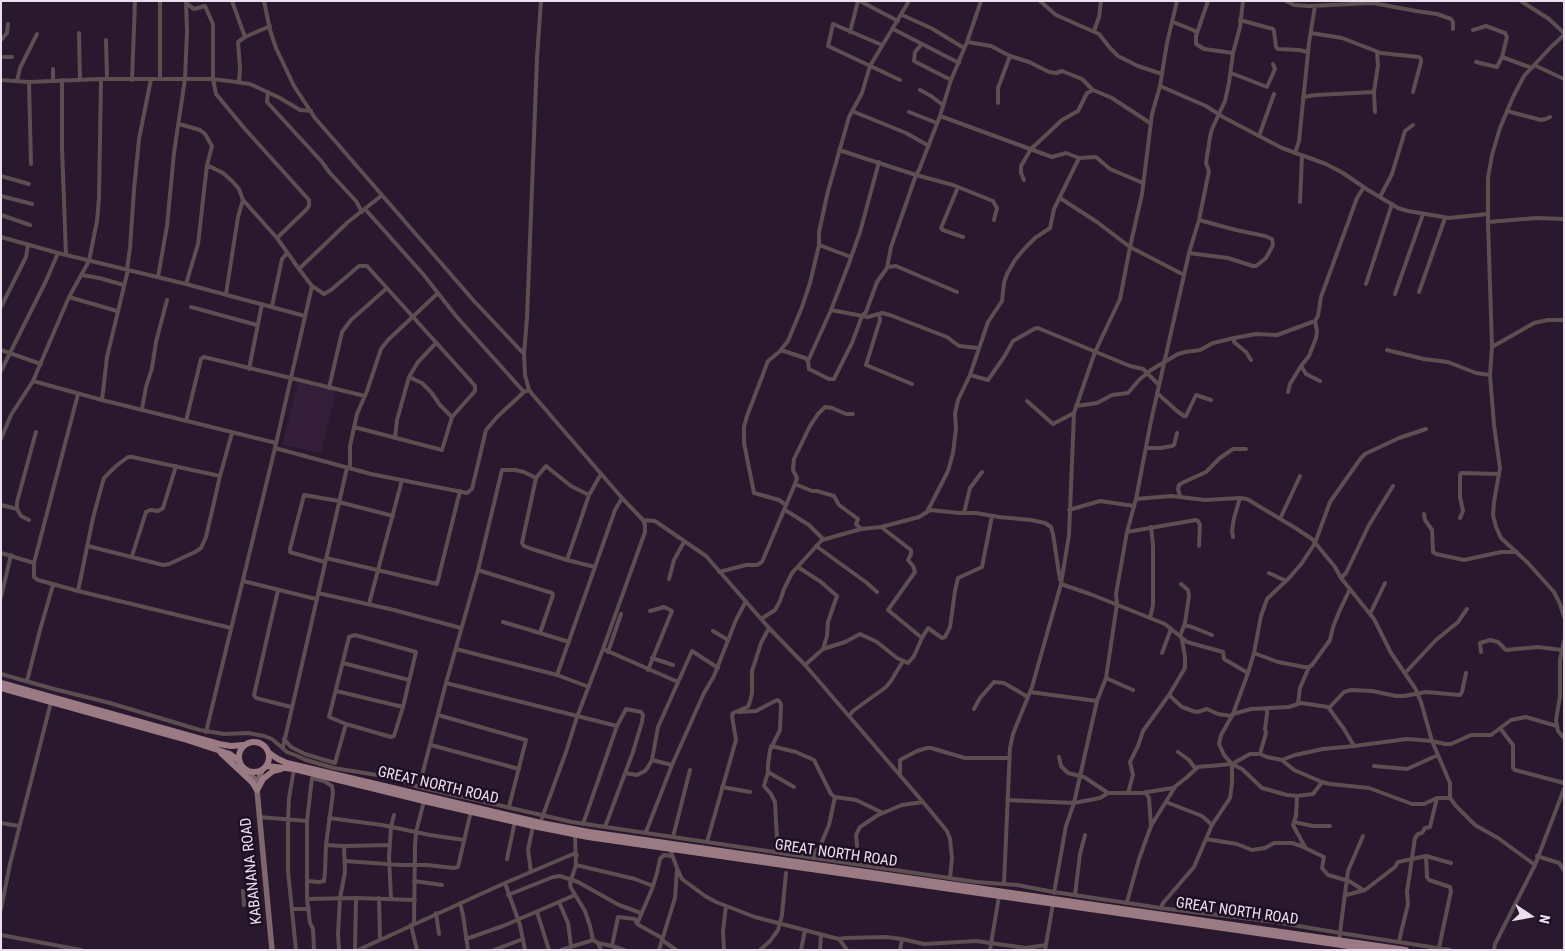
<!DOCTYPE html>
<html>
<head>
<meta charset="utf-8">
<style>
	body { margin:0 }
	#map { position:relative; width:1565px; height:951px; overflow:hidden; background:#2a182e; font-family:"Roboto Condensed",sans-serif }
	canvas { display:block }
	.frame { position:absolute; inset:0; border:2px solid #ebdfee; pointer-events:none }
	.north { position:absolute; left:1505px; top:891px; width:50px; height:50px; -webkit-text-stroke:4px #200f24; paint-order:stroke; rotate:102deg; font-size:14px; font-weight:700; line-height:20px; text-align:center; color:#ebdfee }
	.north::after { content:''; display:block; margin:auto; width:18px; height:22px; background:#ebdfee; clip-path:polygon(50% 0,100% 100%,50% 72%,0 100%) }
</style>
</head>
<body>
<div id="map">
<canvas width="1565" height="951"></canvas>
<div class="frame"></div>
<div class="north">N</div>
</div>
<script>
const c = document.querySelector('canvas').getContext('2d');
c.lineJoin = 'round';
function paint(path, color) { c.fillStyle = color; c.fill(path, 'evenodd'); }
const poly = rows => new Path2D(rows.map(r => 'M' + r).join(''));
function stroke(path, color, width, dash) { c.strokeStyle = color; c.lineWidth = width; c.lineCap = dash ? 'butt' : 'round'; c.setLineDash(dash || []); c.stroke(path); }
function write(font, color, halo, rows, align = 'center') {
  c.font = font + ' "Roboto Condensed",sans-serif'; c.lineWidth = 5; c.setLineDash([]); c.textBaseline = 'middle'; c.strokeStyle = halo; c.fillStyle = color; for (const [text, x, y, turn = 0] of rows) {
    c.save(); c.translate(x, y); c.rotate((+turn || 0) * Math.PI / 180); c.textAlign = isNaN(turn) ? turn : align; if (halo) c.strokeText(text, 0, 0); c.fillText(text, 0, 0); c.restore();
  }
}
const built = poly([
	[298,382,336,391,321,453,282,445]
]);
const street = poly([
	[232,1,245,37],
	[264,1,270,30,276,48,294,86,315,118,474,301,524,354],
	[541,1,537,58,527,318,524,354,525,375,529,390,533,395,622,498,643,520,645,525,645,532,640,546,603,649,577,717,566,752,542,818],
	[860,1,898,21],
	[1040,1,1056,15,1099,34,1110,48,1118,56,1138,66,1162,74],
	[1208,1,1196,36,1196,44,1204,49,1233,53],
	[1286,1,1294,5,1309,6,1373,3,1416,11,1437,14,1451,19,1453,22,1453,29],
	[1521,1,1549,19,1564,33],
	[187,4,194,9,205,6,213,24,213,79,216,94,245,129,309,200,309,206,307,209,277,238],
	[902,15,931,28,964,48],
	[1240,20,1273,29,1274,31,1276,47,1278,49,1299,50,1308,52],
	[1173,22,1193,30,1197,33],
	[893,29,959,63],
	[1473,30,1486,26,1505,33,1507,37,1502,57,1497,67,1476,62],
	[1094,31,1099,17,1101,1],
	[850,32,858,1],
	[79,33,80,80],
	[1311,33,1342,38,1381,53,1419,57,1421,59,1421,62,1413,92],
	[1564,35,1551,47,1524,76,1513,97,1500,128,1492,155,1488,178,1488,222,1492,347,1490,375,1494,425,1500,468,1494,502,1493,515,1496,527,1501,538,1528,563,1554,592,1560,604,1564,617],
	[1,40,7,33,8,24],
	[106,40,107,79],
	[967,42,991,46,1010,56,1029,62,1049,72,1056,73,1062,71,1082,79,1093,90,1112,98,1150,123],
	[922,44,915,52,914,61,951,80],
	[882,45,833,24,828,46,900,80],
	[1,57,12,57],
	[1502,57,1532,68],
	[1534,65,1564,79],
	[53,69,53,81],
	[1231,73,1267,87,1275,69,1273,64],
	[160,79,160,1],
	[1,80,29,82,101,79,213,79,229,81,250,84,280,98,300,110,311,111],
	[62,80,62,147,66,255],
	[132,80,135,1],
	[17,81,20,68,37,34],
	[29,82,31,164],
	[239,82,240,68,238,42,245,37,270,26],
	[1160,86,1206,106,1223,117,1282,148,1326,164,1343,173,1368,190,1398,208,1408,211,1449,218,1488,214],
	[920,90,931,96,943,105],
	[268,92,267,102,322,162,330,173,356,201,362,212],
	[1303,97,1316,95,1374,92],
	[998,103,998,88,1010,56],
	[852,111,906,133,929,146],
	[1507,111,1541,120,1546,119,1550,117],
	[909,112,937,123],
	[1375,112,1374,92,1378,65,1377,52],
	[940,116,1052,157,1066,153,1079,158,1096,157,1110,169,1143,183],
	[179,124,200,130,205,134,212,146,207,165,198,244,186,284],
	[1259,136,1274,94],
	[839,150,916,175,953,185,993,201,997,208,994,220],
	[1295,153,1299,141,1309,43,1315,6],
	[207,165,223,173,232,181,239,189,243,200,277,238,299,269],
	[1,176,29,184],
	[1024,180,1021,173,1021,166,1031,149,1062,120,1078,111,1087,93,1093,90],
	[958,187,941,228,943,230,963,237],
	[1,196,32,204],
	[1380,197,1392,174,1405,131,1413,125],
	[1060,198,1097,222,1130,247,1184,275],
	[1300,202,1302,156],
	[365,209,423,274,456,316,524,392],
	[1,215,30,225],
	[1488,222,1536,218,1564,219],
	[1,237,58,253,186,284,305,316],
	[819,245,851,257],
	[1189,253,1228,258,1253,266,1256,266,1266,258,1273,245,1272,239,1265,236,1236,230,1199,220],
	[887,267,896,266,957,292],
	[127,269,130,248,134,190,139,139,151,79],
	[82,275,99,278,124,285],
	[158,277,167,226,174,153,185,79,187,31,186,1],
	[1366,284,1392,204],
	[1419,292,1445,218],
	[226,294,238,217,243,200],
	[1395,294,1423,214],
	[69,297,117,311],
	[272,306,282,259,287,253],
	[1,307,26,257,28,245],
	[191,307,257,325],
	[831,310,868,317,882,313,890,315,947,337,959,346,978,348],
	[879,314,880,320,866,365,912,384],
	[1315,321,1317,331,1316,338,1309,356,1301,366,1306,374,1320,381],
	[1234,338,1234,342,1246,352,1251,360],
	[1492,347,1534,323,1548,320,1564,320],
	[1,350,41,364],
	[781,350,805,358,808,361,809,369,829,379,834,379,852,343,862,316,866,312,877,282,887,268,891,247,916,175,919,170,940,116,951,80,967,42,981,1],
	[1387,350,1424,359,1448,362,1476,373,1490,375],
	[808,361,831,310,848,266,860,232,879,162],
	[249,369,262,304],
	[1,371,46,281,58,253],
	[970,375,988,380,1004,357,1013,341,1034,329,1038,328,1130,366,1143,369,1159,385],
	[409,377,422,383,431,392,440,405,452,417],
	[33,381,102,400,276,443],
	[329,388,342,332,351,320,387,288],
	[1288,392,1290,384,1301,366],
	[1157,393,1177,411,1184,416,1186,416,1196,395,1211,400],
	[78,394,34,563,34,577,38,580,78,591,231,628],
	[102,400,107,357,128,270],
	[1027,401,1053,424,1074,413],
	[1076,406,1097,403,1112,395,1128,393,1139,380,1151,370,1178,354,1185,352,1200,350,1213,343,1234,338,1256,334,1277,335,1315,321,1318,316,1321,297,1357,198,1364,187],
	[142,409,146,387,152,368,156,342,167,300],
	[186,421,201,359,204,357,365,396],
	[354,427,442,450,452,417,475,391,475,386,469,379,367,266,359,266,331,290,324,294,312,286,299,269,348,222,381,196],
	[395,438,397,420,409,377,418,362,436,343],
	[1,439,11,415,33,381,69,297,89,261,97,221,99,198,101,79],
	[275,448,371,474,467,493,472,489,486,430,497,417,524,392,529,390],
	[1146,448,1161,448,1172,446,1174,445,1177,433],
	[350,468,350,446,357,414,367,391,381,349,388,340,438,293],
	[795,484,797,478,793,470,794,459,810,426,818,414,825,407,832,408,846,414,853,414],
	[589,495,571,486,546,466,536,478,522,543,524,546,532,549,567,560,595,567],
	[1180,496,1178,489,1179,485,1182,483,1206,472,1220,458,1233,449,1246,449],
	[1136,499,1171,496,1205,500,1240,498,1247,499,1297,529,1312,539,1335,567,1341,578,1374,619,1391,653,1415,688,1421,702,1432,741,1450,783,1450,798,1456,806,1475,825,1498,838,1535,865],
	[339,502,393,516],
	[1,505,17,509],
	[786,505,779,500,754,493,744,443,744,427,747,416,768,361,779,352,788,341,802,307,810,283,819,245,819,232,828,191,849,117,862,93,870,66,909,1],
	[785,510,809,525,823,539],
	[1069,510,1100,501,1134,506],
	[927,512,931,510,959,513,976,513,999,517,1031,520,1045,523,1051,527,1053,534,1060,580],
	[964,513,970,488,982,472],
	[1424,514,1425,520,1432,530,1433,552,1436,554,1464,560,1501,552,1517,552],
	[1460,518,1463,511,1460,497,1460,475,1461,473,1499,474],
	[1280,519,1300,476],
	[29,520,21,516,17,509,17,502,36,432],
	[643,520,655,521,706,556,769,628,805,665,923,802,947,831,950,839,952,858,950,878],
	[881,527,911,550,911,554,908,560,913,566,915,572,888,610,922,638],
	[1127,532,1196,520,1198,521,1200,525,1199,546],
	[1233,537,1232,531,1234,518,1240,498],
	[88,546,163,565,169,564,195,552,201,548,206,537,220,476,232,433],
	[816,546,867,583,877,592],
	[1,553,34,563],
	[132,556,146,512,150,510,158,511,163,508,176,466],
	[326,558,437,584,460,491],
	[567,560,589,495,601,474],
	[325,562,293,553,290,552,290,549,304,495,339,501],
	[798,567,821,582,837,596,828,622,827,636,823,649],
	[478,570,552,593,553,595,540,633,569,642],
	[719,572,746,565,757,565,762,562,795,484,812,491,817,491,834,496,839,505,858,519,856,524,861,529],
	[1269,573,1286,581],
	[1341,578,1346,573,1369,525,1393,486],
	[669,579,674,560,684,542],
	[243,581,316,599],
	[1061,584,1090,594,1165,624,1187,642,1223,652,1224,659,1248,673],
	[278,590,254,695,256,698,291,707],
	[78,591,93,518,103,481,104,478,116,466,128,457,132,457,220,476],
	[318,593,394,610,461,628],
	[1,597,11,555],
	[369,604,402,480],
	[1370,614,1385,583],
	[1150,618,1153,605,1153,545,1151,527],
	[761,619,775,610,780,601,784,589,792,573,822,540,861,529,881,527,919,517,927,512,948,471,953,453,956,429,955,414,958,400,970,375,988,322,1002,301,1004,283,1007,274,1015,260,1025,248,1035,238,1050,228,1054,209,1079,158],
	[503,622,540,633],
	[1184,625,1192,627,1212,635],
	[713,631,728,640],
	[355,635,416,652,403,707,394,736,391,737,346,724,329,717,349,637,355,635],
	[1180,636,1185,623,1189,596,1188,590,1181,584],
	[1564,641,1560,660,1560,696,1556,720,1558,731,1564,738],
	[456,649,557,675,589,687],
	[603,649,678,682],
	[608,652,621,614],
	[1481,652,1480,643,1490,640,1498,642,1506,650,1538,647,1562,650],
	[1162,653,1171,629],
	[1254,653,1278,662,1304,667,1309,667,1312,665,1330,640,1333,627,1339,612,1350,589],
	[652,658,673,665],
	[343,663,409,680],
	[805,665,823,649,845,642,860,634,877,642,897,658,908,663,914,656,922,638,928,628,942,638,945,637,950,627,955,591,958,578,982,567,992,516],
	[648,670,672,611,664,607,650,611],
	[1405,673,1436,640,1458,622,1467,609],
	[1,674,54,689,110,703,200,730,224,734,248,733,264,736,272,739,287,752,295,755,306,760,334,768,389,777,419,787,572,822,976,882,1017,885,1054,892,1161,908,1275,922,1340,933,1450,950],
	[557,675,615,510,622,498],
	[1106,678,1133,690],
	[27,681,40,630,53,585],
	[446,683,617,726],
	[336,691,403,707],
	[1030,692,1097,701],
	[1169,695,1182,707,1193,711,1197,712,1207,709,1218,714,1232,716],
	[1298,704,1300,688,1309,667],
	[1329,708,1344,692,1351,690,1372,691,1396,696,1404,696,1426,692,1460,695,1462,692,1466,673],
	[974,709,980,698,994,682,1004,683,1028,697],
	[739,712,756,711,777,700,779,701,781,704,780,730,770,750,768,765,768,772,764,786,771,794,775,802,777,840,775,852],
	[1233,714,1251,709,1289,707,1301,703,1328,707,1344,729,1354,746],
	[438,715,526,740,509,807],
	[849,716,853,711,886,687,891,681,903,661],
	[1500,728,1513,745,1513,768,1515,770,1564,783],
	[206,732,275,448,312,286],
	[284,739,291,747,305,754,335,763],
	[431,745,519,769],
	[771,746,796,752,814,760,831,794,835,797,856,800,883,813],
	[283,747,347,468],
	[1178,752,1189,760,1195,768],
	[1260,754,1266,733,1265,729,1267,714,1267,708],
	[1059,757,1061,766,1068,773,1084,777,1108,793],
	[652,760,672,765],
	[1282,760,1294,770,1322,782,1330,784,1369,788,1412,804,1424,804,1437,798,1450,798],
	[335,763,346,724],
	[1234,765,1242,769,1262,788,1287,795,1297,796,1313,794,1322,782],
	[1374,766,1407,769,1438,755],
	[294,769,289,798,288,819,288,871,296,950],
	[768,772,794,787],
	[625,773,637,775,645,771,648,767,652,760,658,727,692,651,718,668],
	[900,776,900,760,917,751,927,748,931,748,965,758,1009,758],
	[419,787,446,683,478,570,502,470,515,470,524,472,536,478],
	[722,787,750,792],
	[1145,792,1149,798,1151,826],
	[1128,793,1133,775,1130,762,1138,746,1143,731,1169,695,1185,668,1185,657,1182,639],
	[1297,796,1296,816,1293,825,1305,847],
	[1007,800,1074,803,1100,798,1108,793,1141,793,1173,788,1186,778,1198,767,1232,764,1250,754,1260,754,1267,757,1282,760,1295,755,1323,749,1354,746,1407,739,1432,741,1445,744,1451,744,1471,735,1491,735,1511,720,1526,717,1557,726],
	[1166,802,1202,816,1212,825],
	[259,817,307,821],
	[329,818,382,825,430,835,464,840],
	[1294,822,1313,826,1330,826],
	[1,823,19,826],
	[583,824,617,726,626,709,641,712,643,715,642,722,633,752,605,827],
	[646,832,672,765,704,693,714,676,736,620,746,601],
	[575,834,576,865,570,883,571,888,585,911,590,926,593,940,598,943,601,950],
	[673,837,690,770],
	[1206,839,1237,844,1252,850,1265,848,1274,843,1292,843,1301,846,1324,857,1322,868,1328,875,1349,881,1363,890],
	[707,842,736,740,732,716,733,713,747,707,749,705,752,693,752,671,754,665,761,643,769,628],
	[344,846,390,845],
	[670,849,677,868,682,879,705,896,716,902,755,917,835,938,839,939,845,938,886,937,902,939,924,944,976,941,1026,948,1046,945],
	[1426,856,1451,863],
	[1537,856,1559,863,1564,870],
	[812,857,821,844,829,825,835,797],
	[507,859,515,821],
	[345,861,401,865,427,865,454,868,458,867,471,811],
	[857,864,858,856,856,835,860,827,878,815,902,805,923,802],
	[576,865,635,879,653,886],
	[531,872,528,850,533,826],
	[307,881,319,882,324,881,325,872,326,845,344,846,345,872,340,898,338,934,339,950],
	[414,881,442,885],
	[505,883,520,925,525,950],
	[1004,884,1010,748,1013,734,1032,687,1061,584,1069,535,1074,413,1095,352,1120,299,1130,247,1142,194,1152,114,1160,86,1167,43,1177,1],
	[243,891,244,905],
	[1054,893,1066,826,1074,803,1097,701,1106,678,1117,604,1116,594,1127,532,1136,499,1151,421,1189,253,1199,220,1209,171,1206,163,1210,137,1212,129,1225,101,1229,83,1233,53,1240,27,1243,1],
	[508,895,553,877,560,876,578,882,619,905,641,913],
	[1075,895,1080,854,1085,835],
	[1346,895,1365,890,1395,867,1398,862,1426,856,1427,877,1429,880,1450,887,1451,891,1439,948],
	[379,898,380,940],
	[307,899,356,898,415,900],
	[391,899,389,857,391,827,394,815],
	[559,902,568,923,571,946],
	[1127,902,1139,859,1151,826,1175,787],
	[460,903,463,915,468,950],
	[1161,908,1163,903,1194,867,1212,825,1230,798,1232,783,1232,764,1224,755,1219,744,1221,735,1233,714,1248,673,1254,653,1261,616,1267,599,1290,577,1302,563,1315,543,1330,502,1361,458,1365,454,1399,438,1426,429],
	[1,909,10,864,51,702],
	[292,909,309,909],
	[537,912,549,950],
	[436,913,439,934],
	[414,924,415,846,416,832,424,801],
	[637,924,652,889,657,873,660,859,664,855,672,856],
	[411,925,417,950],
	[1,935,81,950],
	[466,939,503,926,575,895],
	[839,939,847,950],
	[662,940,676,950],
	[1339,940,1348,871,1363,836],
	[1399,941,1408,904,1407,892,1415,838,1418,834,1422,833,1425,828,1430,827,1437,798],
	[598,943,612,946,624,950],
	[612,946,618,917,635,919,637,924,662,938],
	[314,950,313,929,310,923,307,899,307,821,312,778,324,781,332,786,333,793,326,845],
	[355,950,356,898],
	[358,950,505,883,573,854,577,855],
	[494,950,523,939],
	[561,950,593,940],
	[659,950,675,898,677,870],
	[724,950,723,931,726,906],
	[760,950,770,941,778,930,782,915,786,873],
	[801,950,805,930],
	[820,950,821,935],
	[900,950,902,939],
	[990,950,999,896],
	[1045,950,1053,904],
	[1494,950,1495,944,1535,865,1564,789]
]);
const secondary = poly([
	[247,770,255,780,257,790,272,950],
	[257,784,262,770]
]);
const primary = poly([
	[1,683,219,744,231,746,244,745],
	[1,688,184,739,230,754,239,761],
	'239 757a15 15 0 1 1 30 0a15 15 0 1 1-30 0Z',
	[221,753,252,782,257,790,263,779,273,771,281,769],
	[269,753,278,759,287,763,312,769,541,823,589,832,1406,950],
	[266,766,294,769,424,801,533,826,588,837,1376,950]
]);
const streetNames = [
	["GREAT NORTH ROAD",438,786,13],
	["GREAT NORTH ROAD",836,854,8],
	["KABANANA ROAD",252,871,-96],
	["GREAT NORTH ROAD",1237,912,8]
];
paint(built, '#341e3a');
stroke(street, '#5d4e52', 4);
stroke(secondary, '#7f676d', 5.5);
stroke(primary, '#9a7b83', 6);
write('15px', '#ebdfee', '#200f24', streetNames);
</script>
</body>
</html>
